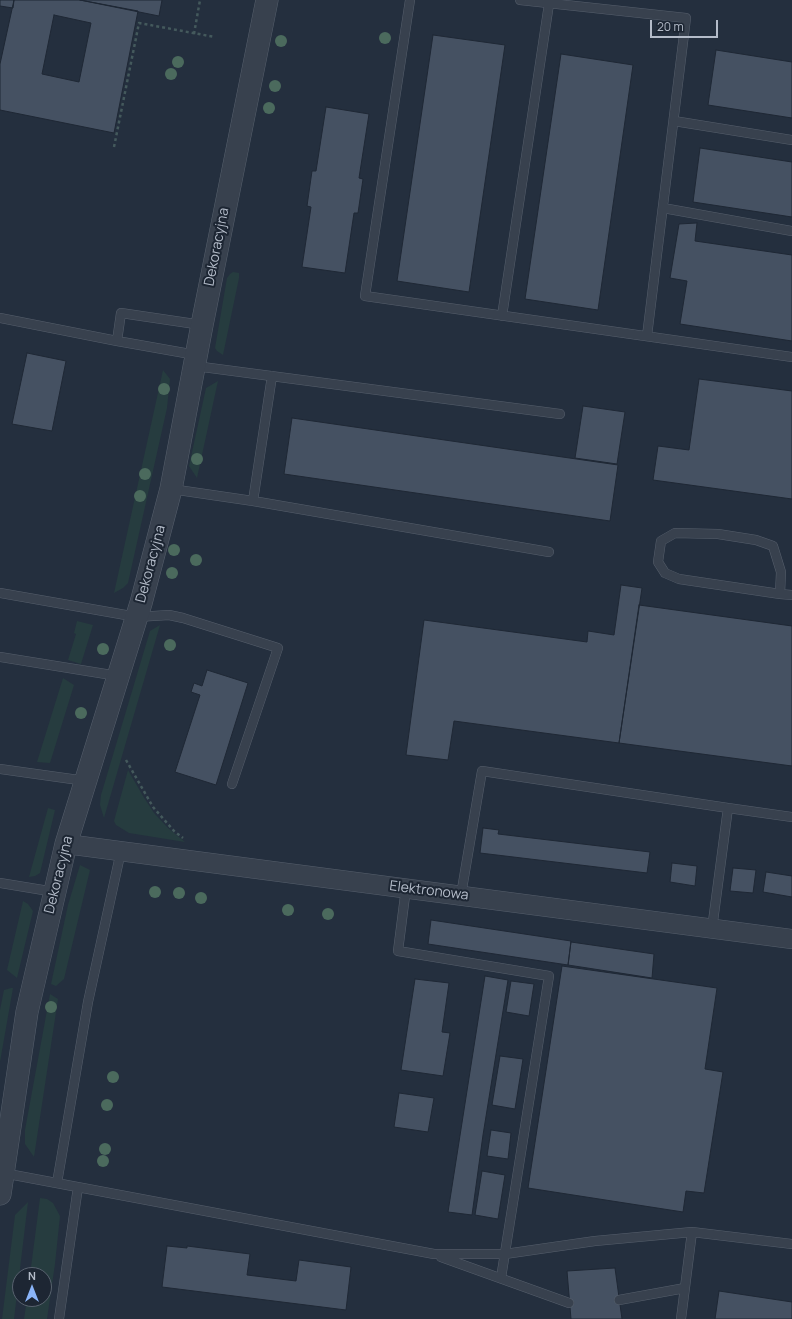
<!DOCTYPE html>
<html>
<head>
<meta charset="utf-8">
<style>
	body { margin:0 }
	#map { position:relative; width:792px; height:1319px; overflow:hidden; background:#242f3e; font-family:Manrope,sans-serif }
	canvas { display:block }
	.north { position:absolute; left:12px; top:1267px; width:40px; height:40px; box-sizing:border-box; background:#1d2633; border:1px solid #59626f; border-radius:50%; rotate:0deg; font-size:11px; font-weight:700; line-height:16px; text-align:center; color:#b4bcc9 }
	.north::after { content:''; display:block; margin:auto; width:14px; height:18px; background:#8ab4f8; clip-path:polygon(50% 0,100% 100%,50% 72%,0 100%) }
	.scale { position:absolute; left:650px; top:20px; width:68px; height:18px; box-sizing:border-box; border:2px solid #b4bcc9; border-top:0; padding-left:5px; font-size:12px; line-height:14px; white-space:nowrap; color:#b4bcc9; -webkit-text-stroke:3px #1d2633; paint-order:stroke }
</style>
</head>
<body>
<div id="map">
<canvas width="792" height="1319"></canvas>
<div class="north">N</div>
<div class="scale">20 m</div>
</div>
<script>
const c = document.querySelector('canvas').getContext('2d');
c.lineJoin = 'round';
function paint(path, color) { c.fillStyle = color; c.fill(path, 'evenodd'); }
const poly = rows => new Path2D(rows.map(r => 'M' + r).join(''));
function stroke(path, color, width, dash) { c.strokeStyle = color; c.lineWidth = width; c.lineCap = dash ? 'butt' : 'round'; c.setLineDash(dash || []); c.stroke(path); }
function write(font, color, halo, rows, align = 'center') {
  c.font = font + ' Manrope,sans-serif'; c.lineWidth = 4; c.setLineDash([]); c.textBaseline = 'middle'; c.strokeStyle = halo; c.fillStyle = color; for (const [text, x, y, turn = 0] of rows) {
    c.save(); c.translate(x, y); c.rotate((+turn || 0) * Math.PI / 180); c.textAlign = isNaN(turn) ? turn : align; if (halo) c.strokeText(text, 0, 0); c.fillText(text, 0, 0); c.restore();
  }
}
const green = poly([
	[233,272,239,273,239,278,223,355,217,351,215,348,227,278,230,274],
	[163,370,170,379,167,408,128,583,123,588,114,593],
	[218,381,197,478,189,466,206,388],
	[77,621,93,625,81,664,68,660,76,634,74,633],
	[160,625,104,818,100,805,101,795,150,631],
	[63,678,74,685,50,763,37,762],
	[128,770,143,796,154,813,168,828,185,842,129,833,116,825,114,821],
	[48,808,55,810,40,873,35,876,29,877],
	[80,865,90,870,64,979,56,986,51,984,68,905],
	[23,901,28,904,33,911,17,978,7,970],
	[11,988,13,988,0,1062,0,1010,4,990],
	[50,994,58,999,34,1157,25,1144,25,1130],
	[40,1198,47,1199,53,1203,60,1216,55,1264,47,1319,24,1319,27,1299,44,1299,44,1275,30,1275],
	[28,1202,14,1319,2,1319,15,1215]
]);
const building = poly([
	[0,0,14,0,13,8,0,6,0,0],
	[14,0,80,0,138,11,114,133,0,110,0,64,14,0],
	[80,0,162,0,159,16,80,0],
	[54,15,91,23,79,82,42,74,54,15],
	[433,35,505,45,469,292,397,281,433,35],
	[716,50,792,62,792,118,708,105,716,50],
	[561,54,633,65,598,310,525,299,561,54],
	[326,107,369,114,359,178,363,179,358,213,354,213,345,273,302,267,311,207,307,206,312,171,316,171,326,107],
	[700,148,792,162,792,217,693,202,700,148],
	[697,223,695,241,792,255,792,341,680,324,687,281,670,278,679,224,697,223],
	[27,353,66,361,52,431,12,424,27,353],
	[699,379,792,391,792,499,653,480,658,446,689,450,699,379],
	[583,406,625,412,617,464,575,458,583,406],
	[292,418,618,465,610,521,284,474,292,418],
	[621,585,642,588,619,743,454,721,448,760,406,755,424,620,587,642,588,631,614,635,621,585],
	[639,605,792,626,792,766,619,743,639,605],
	[207,670,248,683,216,785,175,772,200,695,191,692,194,683,202,686,207,670],
	[483,828,499,830,498,834,650,852,647,873,480,853,483,828],
	[672,863,697,866,695,886,670,882,672,863],
	[733,868,756,870,753,893,730,891,733,868],
	[766,872,792,876,792,897,763,892,766,872],
	[431,920,571,941,568,965,428,944,431,920],
	[571,942,654,954,652,978,568,965,571,942],
	[562,966,717,988,705,1069,723,1072,704,1193,686,1191,683,1212,528,1188,562,966],
	[485,976,508,980,483,1135,472,1215,448,1212,485,976],
	[415,979,449,983,442,1032,450,1033,443,1076,401,1070,415,979],
	[511,981,534,984,529,1016,506,1012,511,981],
	[500,1056,523,1059,515,1109,492,1105,500,1056],
	[399,1093,434,1098,428,1132,394,1127,399,1093],
	[491,1130,511,1133,508,1159,487,1156,491,1130],
	[482,1171,505,1175,498,1219,475,1215,482,1171],
	[167,1246,187,1248,187,1246,250,1254,247,1275,296,1281,299,1260,351,1267,346,1310,162,1287,167,1246],
	[615,1268,622,1319,571,1319,567,1271,615,1268],
	[719,1291,792,1302,792,1319,715,1319,719,1291]
]);
const path = poly([
	[194,34,200,0],
	[114,147,139,23,215,37],
	[126,760,153,807,174,831,183,838]
]);
const service = poly([
	[410,0,365,296,792,357],
	[520,0,686,18,647,336],
	[674,121,792,140],
	[663,208,792,231],
	[502,316,549,4],
	[0,318,117,341,121,313,202,325],
	[117,341,196,355],
	[195,366,560,414],
	[272,376,253,501,549,552],
	[171,489,253,501],
	[0,593,137,617,169,615,183,618,278,648,232,784],
	[780,594,781,572,773,546,756,540,718,534,675,533,661,541,658,562,665,573,679,579,780,594,792,595],
	[0,657,118,676],
	[0,769,86,781],
	[728,808,792,817],
	[0,883,55,892],
	[406,888,398,951,549,976,501,1278],
	[461,895,482,771,728,808,712,929],
	[3,1173,434,1254,505,1254,595,1241,692,1232,792,1244],
	[57,1183,88,1002,121,851],
	[441,1257,569,1303],
	[619,1300,685,1288],
	[59,1319,78,1187],
	[681,1319,692,1232]
]);
const minor = poly([
	[66,844,792,939]
]);
const tertiary = poly([
	[0,1194,27,1012,66,844,141,603,171,489,202,325,267,0]
]);
const trees = [
	[385,38],
	[281,41],
	[178,62],
	[171,74],
	[275,86],
	[269,108],
	[164,389],
	[197,459],
	[145,474],
	[140,496],
	[174,550],
	[196,560],
	[172,573],
	[170,645],
	[103,649],
	[81,713],
	[155,892],
	[179,893],
	[201,898],
	[288,910],
	[328,914],
	[51,1007],
	[113,1077],
	[107,1105],
	[105,1149],
	[103,1161]
];
const streetNames = [
	["Dekoracyjna",217,247,-79],
	["Dekoracyjna",151,564,-75],
	["Dekoracyjna",59,875,-76],
	["Elektronowa",429,891,7]
];
paint(green, '#263c3f');
paint(building, '#455162');
stroke(building, '#1f2835', 1);
stroke(service, '#565f6c', 10);
stroke(minor, '#565f6c', 20);
stroke(tertiary, '#565f6c', 23);
stroke(path, '#44595c', 2.5, [3, 3]);
stroke(service, '#38414e', 9);
stroke(minor, '#38414e', 19);
stroke(tertiary, '#38414e', 22);
c.fillStyle = '#4b6a5d';
for (const [x, y] of trees) { c.beginPath(); c.arc(x, y, 6, 0, 2 * Math.PI); c.fill(); }
write('14px', '#b4bcc9', '#1d2633', streetNames);
</script>
</body>
</html>
